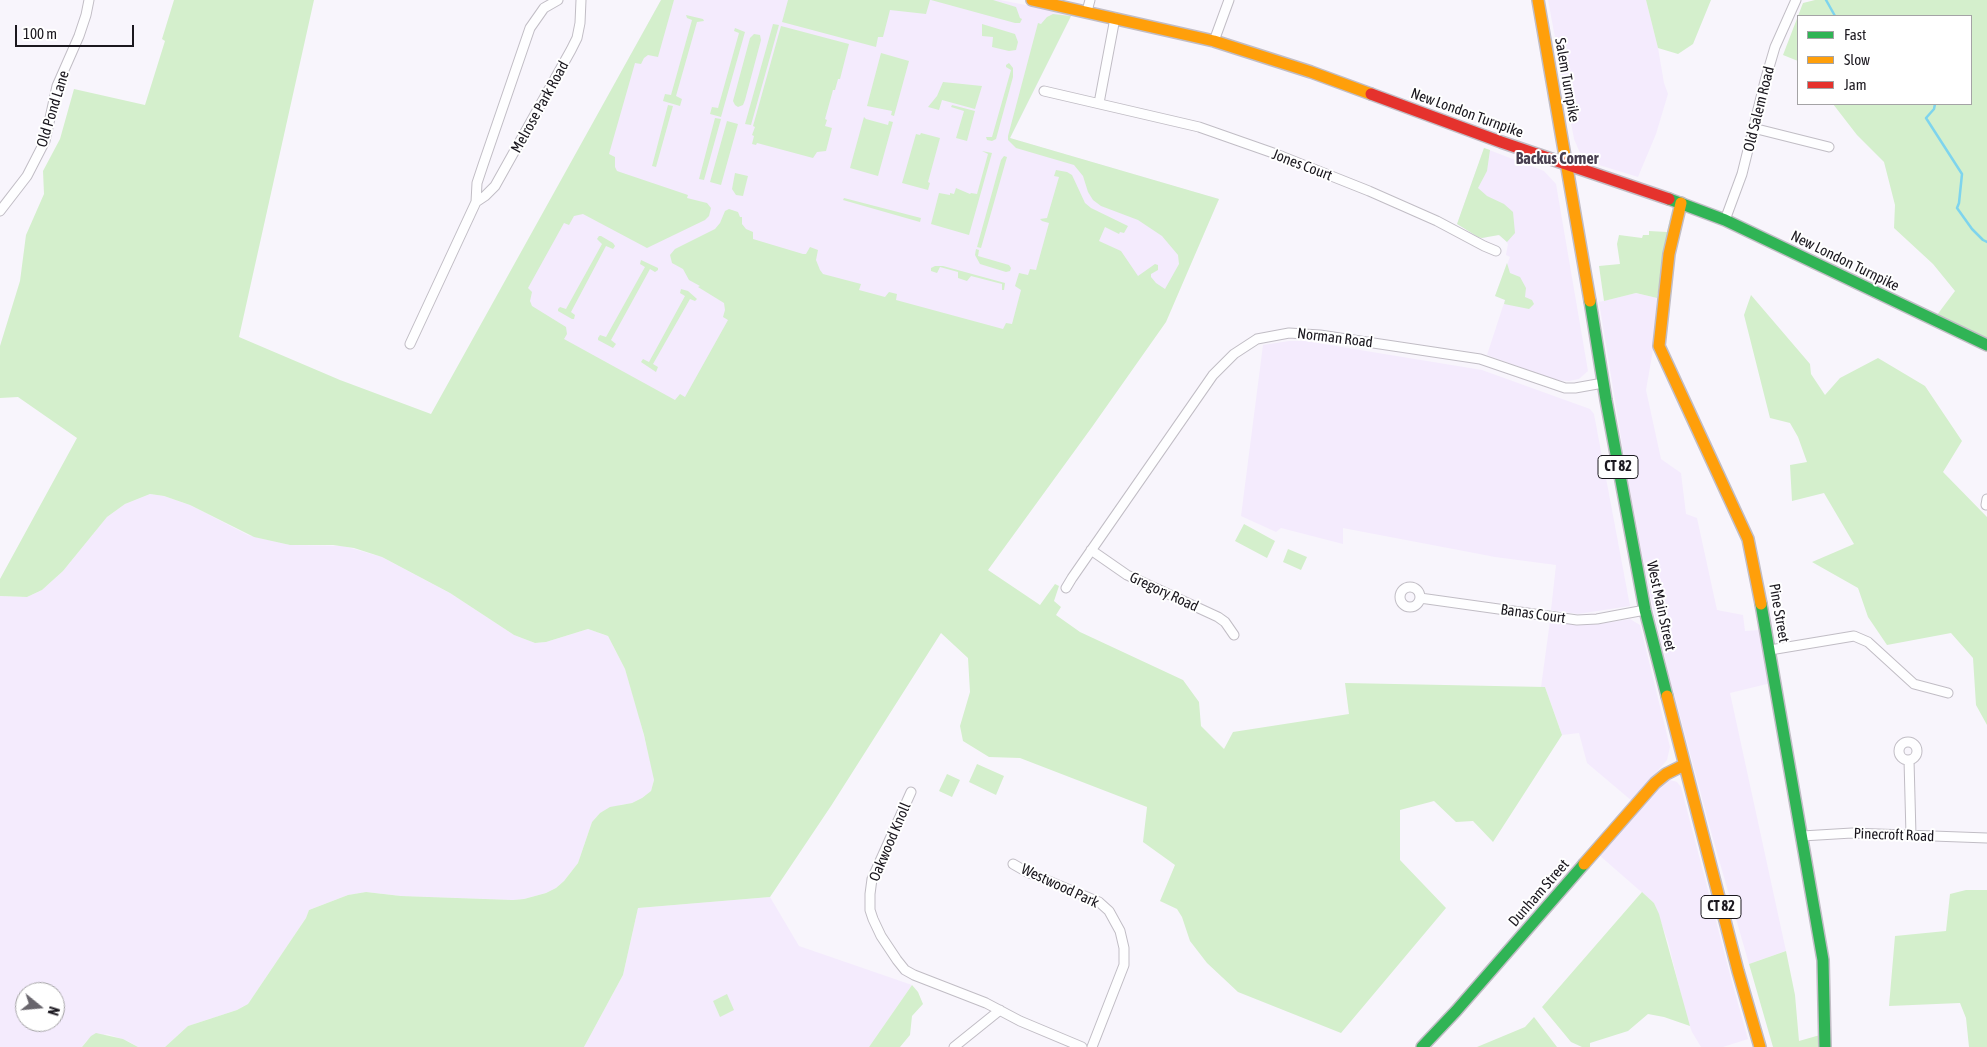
<!DOCTYPE html>
<html>
<head>
<meta charset="utf-8">
<style>
	body { margin:0 }
	#map { position:relative; width:1987px; height:1047px; overflow:hidden; background:#f8f5fc; font-family:"Asap Condensed",sans-serif }
	canvas { display:block }
	.legend { position:absolute; left:1797px; top:15px; width:175px; height:90px; box-sizing:border-box; background:#fff; border:1px solid #a4a3a5; margin:0; padding:6px 9px; list-style:none; font-size:15px; color:#1b181f }
	.legend li { display:flex; align-items:center; gap:10px; height:25px }
	.legend b { width:25px; border:1px solid #a4a3a5 }
	.north { position:absolute; left:15px; top:982px; width:50px; height:50px; box-sizing:border-box; background:#fff; border:1px solid #a4a3a5; border-radius:50%; rotate:107deg; font-size:14px; font-weight:700; line-height:20px; text-align:center; color:#1b181f }
	.north::after { content:''; display:block; margin:auto; width:18px; height:22px; background:#68656c; clip-path:polygon(50% 0,100% 100%,50% 72%,0 100%) }
	.scale { position:absolute; left:15px; top:25px; width:119px; height:22px; box-sizing:border-box; border:2px solid #1b181f; border-top:0; padding-left:6px; font-size:15px; line-height:18px; white-space:nowrap; color:#1b181f; -webkit-text-stroke:4px #fff; paint-order:stroke }
</style>
</head>
<body>
<div id="map">
<canvas width="1987" height="1047"></canvas>
<ul class="legend">
<li><b style="height:6px;background:#30b455"></b>Fast</li>
<li><b style="height:6px;background:#ff9f0a"></b>Slow</li>
<li><b style="height:6px;background:#e5322d"></b>Jam</li>
</ul>
<div class="north">N</div>
<div class="scale">100 m</div>
</div>
<script>
const c = document.querySelector('canvas').getContext('2d');
c.lineJoin = 'round';
function paint(path, color) { c.fillStyle = color; c.fill(path, 'evenodd'); }
const poly = rows => new Path2D(rows.map(r => 'M' + r).join(''));
function stroke(path, color, width, dash) { c.strokeStyle = color; c.lineWidth = width; c.lineCap = dash ? 'butt' : 'round'; c.setLineDash(dash || []); c.stroke(path); }
function write(font, color, halo, rows, align = 'center') {
  c.font = font + ' "Asap Condensed",sans-serif'; c.lineWidth = 4; c.setLineDash([]); c.textBaseline = 'middle'; c.strokeStyle = halo; c.fillStyle = color; for (const [text, x, y, turn = 0] of rows) {
    c.save(); c.translate(x, y); c.rotate((+turn || 0) * Math.PI / 180); c.textAlign = isNaN(turn) ? turn : align; if (halo) c.strokeText(text, 0, 0); c.fillText(text, 0, 0); c.restore();
  }
}
const built = poly([
	[661,0,1000,0,1072,14,1010,138,1219,199,1173,304,1014,325,1005,330,699,410,482,324],
	[1548,0,1646,0,1658,48,1664,83,1668,94,1656,134,1638,177,1583,160,1574,139],
	[1484,148,1544,171,1556,184,1588,371,1579,379,1569,381,1556,380,1487,355,1505,300,1495,296,1510,257,1506,255,1508,244,1501,236,1494,234,1485,238,1479,238,1457,224],
	[1636,293,1657,298,1653,350,1646,390,1661,459,1681,473,1686,514,1697,518,1717,610,1743,615,1745,631,1760,630,1771,683,1730,693,1786,951,1749,964,1711,832,1669,675,1649,591,1626,469,1599,302],
	[1289,341,1305,341,1482,370,1590,409,1594,414,1630,606,1578,614,1551,610,1556,565,1495,557,1343,528,1343,544,1281,528,1276,532,1241,516,1263,345],
	[150,494,164,496,190,505,248,535,290,545,344,546,382,557,450,593,514,635,535,643,546,642,588,629,608,636,625,669,638,712,652,768,654,780,651,791,642,798,632,803,621,805,600,813,592,822,578,863,564,881,556,888,546,893,524,899,513,900,401,896,366,892,348,895,309,910,306,918,248,1004,237,1010,188,1026,165,1047,138,1047,128,1041,107,1034,87,1040,82,1047,0,1047,0,596,27,597,42,590,63,571,107,517,125,504],
	[25,992,55,992,55,1022,25,1022],
	[1630,619,1640,625,1670,747,1667,760,1632,801,1587,763,1579,733,1562,735,1545,687,1541,687,1550,621,1579,625,1606,623],
	[1670,780,1677,782,1681,787,1732,982,1748,1039,1723,1047,1701,1047,1692,1032,1686,1015,1668,942,1654,903,1599,855,1650,797,1666,781],
	[770,897,799,946,912,985,869,1047,584,1047,623,975,638,908]
]);
const green = poly([
	[174,0,314,0,239,337,340,380,431,414,661,0,674,0,658,57,648,55,644,58,641,64,635,63,609,154,615,157,615,167,617,171,688,195,687,198,707,203,711,208,709,216,705,220,647,248,583,214,574,216,569,225,564,223,528,288,532,292,530,301,532,306,566,327,567,334,564,339,675,400,680,394,685,397,728,320,723,317,725,310,724,303,698,287,700,286,689,280,683,269,672,263,670,255,675,249,715,229,720,223,725,211,729,209,738,212,740,217,742,217,742,224,746,229,753,232,753,239,803,254,806,254,810,247,818,250,816,260,820,270,823,274,861,284,859,290,885,297,889,292,897,294,896,300,1003,329,1006,323,1012,324,1021,290,1015,286,1019,273,1028,275,1030,269,1036,270,1049,223,1042,221,1040,219,1047,218,1059,177,1054,176,1056,170,1067,172,1072,175,1085,203,1091,208,1128,226,1124,233,1120,232,1119,234,1105,227,1099,241,1121,251,1138,276,1155,264,1158,265,1158,270,1151,274,1151,277,1156,283,1165,289,1179,264,1178,255,1162,236,1138,220,1101,206,1093,200,1088,192,1083,176,1074,165,1016,148,1008,140,1008,136,1038,23,1041,24,1047,17,1053,14,1071,16,1010,138,1219,199,1166,322,1092,427,988,570,1040,605,1055,584,1059,586,1054,601,1061,607,1056,615,1080,632,1183,680,1199,702,1201,726,1224,749,1233,732,1349,714,1345,683,1545,687,1562,735,1493,842,1473,821,1456,822,1434,801,1400,810,1400,860,1446,908,1341,1033,1238,992,1207,963,1190,941,1182,917,1177,909,1160,901,1175,865,1143,842,1147,807,1020,758,989,757,963,741,960,726,970,692,968,658,941,633,831,806,770,897,638,908,623,975,584,1047,165,1047,188,1026,237,1010,248,1004,306,918,309,910,348,895,366,892,401,896,513,900,524,899,546,893,556,888,564,881,578,863,592,822,600,813,610,807,632,803,642,798,651,791,654,780,644,735,625,669,608,636,588,629,546,642,535,643,514,635,450,593,382,557,354,548,333,545,290,545,254,537,190,505,164,496,150,494,125,504,107,517,63,571,42,590,27,597,0,596,0,579,77,438,18,397,0,398,0,346,20,281,26,235,44,194,43,171,60,139,74,89,145,105,165,41,162,39],
	[788,0,930,0,926,14,890,10,883,37,878,37,876,47,782,22],
	[931,0,993,0,1016,7,1020,18,1022,19,1020,23,1015,23],
	[1646,0,1711,0,1693,44,1678,54,1658,48],
	[1815,0,1987,0,1987,338,1937,315,1955,291,1933,264,1894,228,1895,205,1884,162,1857,135,1833,104,1971,104,1971,16,1798,16,1798,61,1783,55,1803,3],
	[686,15,703,19,704,21,697,22,676,96,682,99,680,106,663,101,665,94,671,95,692,20,687,18],
	[773,24,779,25,751,125,745,124],
	[982,24,1015,34,1018,42,1016,50,1009,51,992,47,993,37,982,36],
	[781,26,849,44,840,79,838,79,835,90,833,90,825,119,827,120,825,126,832,128,826,151,817,152,813,158,757,143,756,145,752,144,754,136,752,135,755,127,753,126],
	[735,28,745,32,721,117,710,114,712,107,718,108,739,33,734,31],
	[754,34,760,35,761,40,745,100,743,105,738,107,735,105,733,101,750,38],
	[881,53,909,61,894,116,891,115,892,111,867,106],
	[1009,63,1013,68,1013,77,996,139,992,141,987,140,986,137,992,137,1011,70,1006,67,1006,65],
	[943,82,982,86,975,109,942,100,939,110,928,107,937,96],
	[668,105,673,106,656,167,652,166],
	[952,105,975,111,967,141,956,138,964,111,951,107],
	[864,117,866,119,888,125,889,121,893,122,878,176,850,168],
	[715,118,721,119,704,180,699,179],
	[727,121,738,124,721,185,710,182],
	[921,133,940,138,928,182,930,183,928,190,902,183,916,134,920,135],
	[1484,148,1490,150,1487,171,1478,188,1487,196,1504,204,1513,212,1515,233,1507,242,1499,235,1482,238,1478,237,1457,224],
	[982,151,992,153,969,235,931,224,939,193,950,195,950,193,954,194,956,188,970,194,971,193,977,194,988,154],
	[1004,156,1007,157,981,248,977,247,1001,160],
	[735,173,748,176,743,196,736,195,732,189],
	[844,198,921,218,920,222,843,200],
	[1672,210,1657,298,1636,293,1604,301,1599,266,1620,264,1617,244,1619,235,1642,238,1643,235,1649,235,1649,231,1667,232],
	[601,236,613,243,615,246,613,249,606,246,571,312,575,315,574,319,572,319,558,311,558,309,560,307,566,309,602,244,597,239,599,236],
	[976,249,979,250,978,256,1009,265,1011,268,1010,271,1006,272,980,264,975,255],
	[641,260,658,268,658,270,655,272,650,269,611,340,616,344,613,348,598,340,598,338,600,335,606,337,645,267,640,264],
	[1507,263,1510,273,1520,277,1526,288,1525,297,1532,300,1534,304,1529,309,1504,304,1505,300,1495,296],
	[935,266,943,266,1005,283,1004,290,1002,290,1002,284,971,276,967,281,958,278,958,272,940,267,937,273,931,271,931,268],
	[681,289,688,291,697,299,695,301,690,299,653,364,658,367,656,372,641,362,643,359,649,362,685,296,680,293],
	[1751,295,1810,364,1811,374,1825,395,1840,378,1878,358,1925,386,1962,441,1943,472,1987,517,1987,725,1976,705,1973,658,1951,633,1887,645,1868,617,1858,588,1812,562,1854,544,1824,493,1792,501,1790,465,1807,462,1798,437,1790,423,1770,418,1744,315],
	[1244,524,1275,541,1267,558,1235,541],
	[1288,549,1307,557,1301,570,1283,562],
	[977,764,1004,776,996,795,969,782],
	[947,774,960,780,952,797,939,791],
	[1966,890,1987,890,1987,1047,1969,1047,1966,1018,1960,1003,1889,1006,1895,936,1946,931,1950,894],
	[1642,892,1654,903,1659,914,1690,1026,1664,1017,1648,1014,1628,1031,1590,1043,1590,1047,1582,1047,1571,1042,1542,1007],
	[1786,951,1795,995,1799,1041,1820,1035,1820,1047,1773,1047,1749,964],
	[912,985,918,992,923,1004,912,1016,910,1035,900,1047,869,1047],
	[727,994,734,1010,720,1017,713,1001],
	[1534,1017,1557,1047,1477,1047,1525,1027],
	[96,1033,123,1039,138,1047,82,1047,91,1036]
]);
const stream = poly([
	[1826,0,1835,16],
	[1935,104,1934,109,1926,118,1962,174,1959,203,1957,208,1972,229,1983,240,1987,242]
]);
const street = poly([
	[1087,11,1090,0],
	[1214,41,1229,0],
	[1044,91,1199,127,1276,154,1369,191,1437,221,1484,246,1496,251],
	[1099,103,1115,18],
	[1753,128,1829,147],
	[476,202,477,183,483,165,530,28,544,8,558,0],
	[0,211,27,176,45,141,57,86,79,36,86,15,89,0],
	[1725,220,1742,174,1765,81,1775,47,1796,0],
	[410,344,476,202,485,196,495,186,571,50,577,38,580,23,581,0],
	[1986,505,1987,499],
	[1091,550,1127,575,1218,617,1225,622,1234,635],
	'1400 597a10 10 0 1 1 20 0a10 10 0 1 1-20 0Z',
	[1066,588,1072,578,1213,375,1234,354,1257,339,1289,333,1320,335,1480,359,1565,388,1575,388,1603,383],
	[1420,598,1577,620,1597,619,1645,610],
	[1770,650,1854,636,1868,642,1914,684,1948,693],
	'1899 751a9 9 0 1 1 18 0a9 9 0 1 1-18 0Z',
	[1909,760,1911,835],
	[911,792,872,879,870,894,870,910,873,919,881,936,897,960,905,970,914,975,986,1003,1020,1021,1082,1047],
	[1802,836,1852,833,1987,838],
	[1013,864,1027,872,1099,902,1109,911,1120,931,1124,948,1124,965,1092,1047],
	[954,1047,1000,1010]
]);
const fast = poly([
	[1669,199,1725,220,1987,345],
	[1590,301,1606,400,1645,610,1667,696],
	[1761,604,1823,960,1825,1047],
	[1422,1047,1456,1011,1584,864]
]);
const slow = poly([
	[1032,0,1214,41,1311,72,1371,94],
	[1538,0,1590,301],
	[1681,203,1669,254,1659,346,1748,539,1761,604],
	[1667,696,1738,971,1760,1047],
	[1584,864,1655,783,1666,774,1684,765]
]);
const jam = poly([
	[1371,94,1501,142,1669,199]
]);
const shields = [
	[1618,467,40],
	[1721,907,40]
];
const shieldNames = [
	["CT 82",1618,467],
	["CT 82",1721,907]
];
const streetNames = [
	["Salem Turnpike",1567,80,80],
	["Melrose Park Road",540,107,-61],
	["Old Pond Lane",53,109,-73],
	["Old Salem Road",1759,109,-76],
	["New London Turnpike",1467,113,20],
	["Jones Court",1302,165,21],
	["New London Turnpike",1845,261,26],
	["Norman Road",1335,338,7],
	["Gregory Road",1164,592,25],
	["West Main Street",1661,606,78],
	["Pine Street",1779,613,80],
	["Banas Court",1533,614,8],
	["Pinecroft Road",1894,835,2],
	["Oakwood Knoll",890,842,-67],
	["Westwood Park",1060,886,25],
	["Dunham Street",1539,893,-49]
];
const neighbourhoodNames = [
	["Backus Corner",1557,159]
];
paint(built, '#f4ebfd');
paint(green, '#d4efcc');
stroke(stream, '#7ed4ed', 2.5);
stroke(street, '#c1bdc5', 11);
stroke(fast, '#c1bdc5', 14);
stroke(slow, '#c1bdc5', 14);
stroke(jam, '#c1bdc5', 14);
stroke(street, '#fefeff', 9);
stroke(fast, '#30b455', 11);
stroke(slow, '#ff9f0a', 11);
stroke(jam, '#e5322d', 11);
for (const [x, y, w] of shields) { const box = new Path2D(); box.roundRect(x - w / 2, y - 11.5, w, 23, 4); c.fillStyle = '#fff'; c.fill(box); stroke(box, '#1b181f', 1); }
write('bold 14px', '#1b181f', null, shieldNames);
write('15px', '#1b181f', '#fff', streetNames);
write('bold 16px', '#473e4f', '#fff', neighbourhoodNames);
</script>
</body>
</html>
